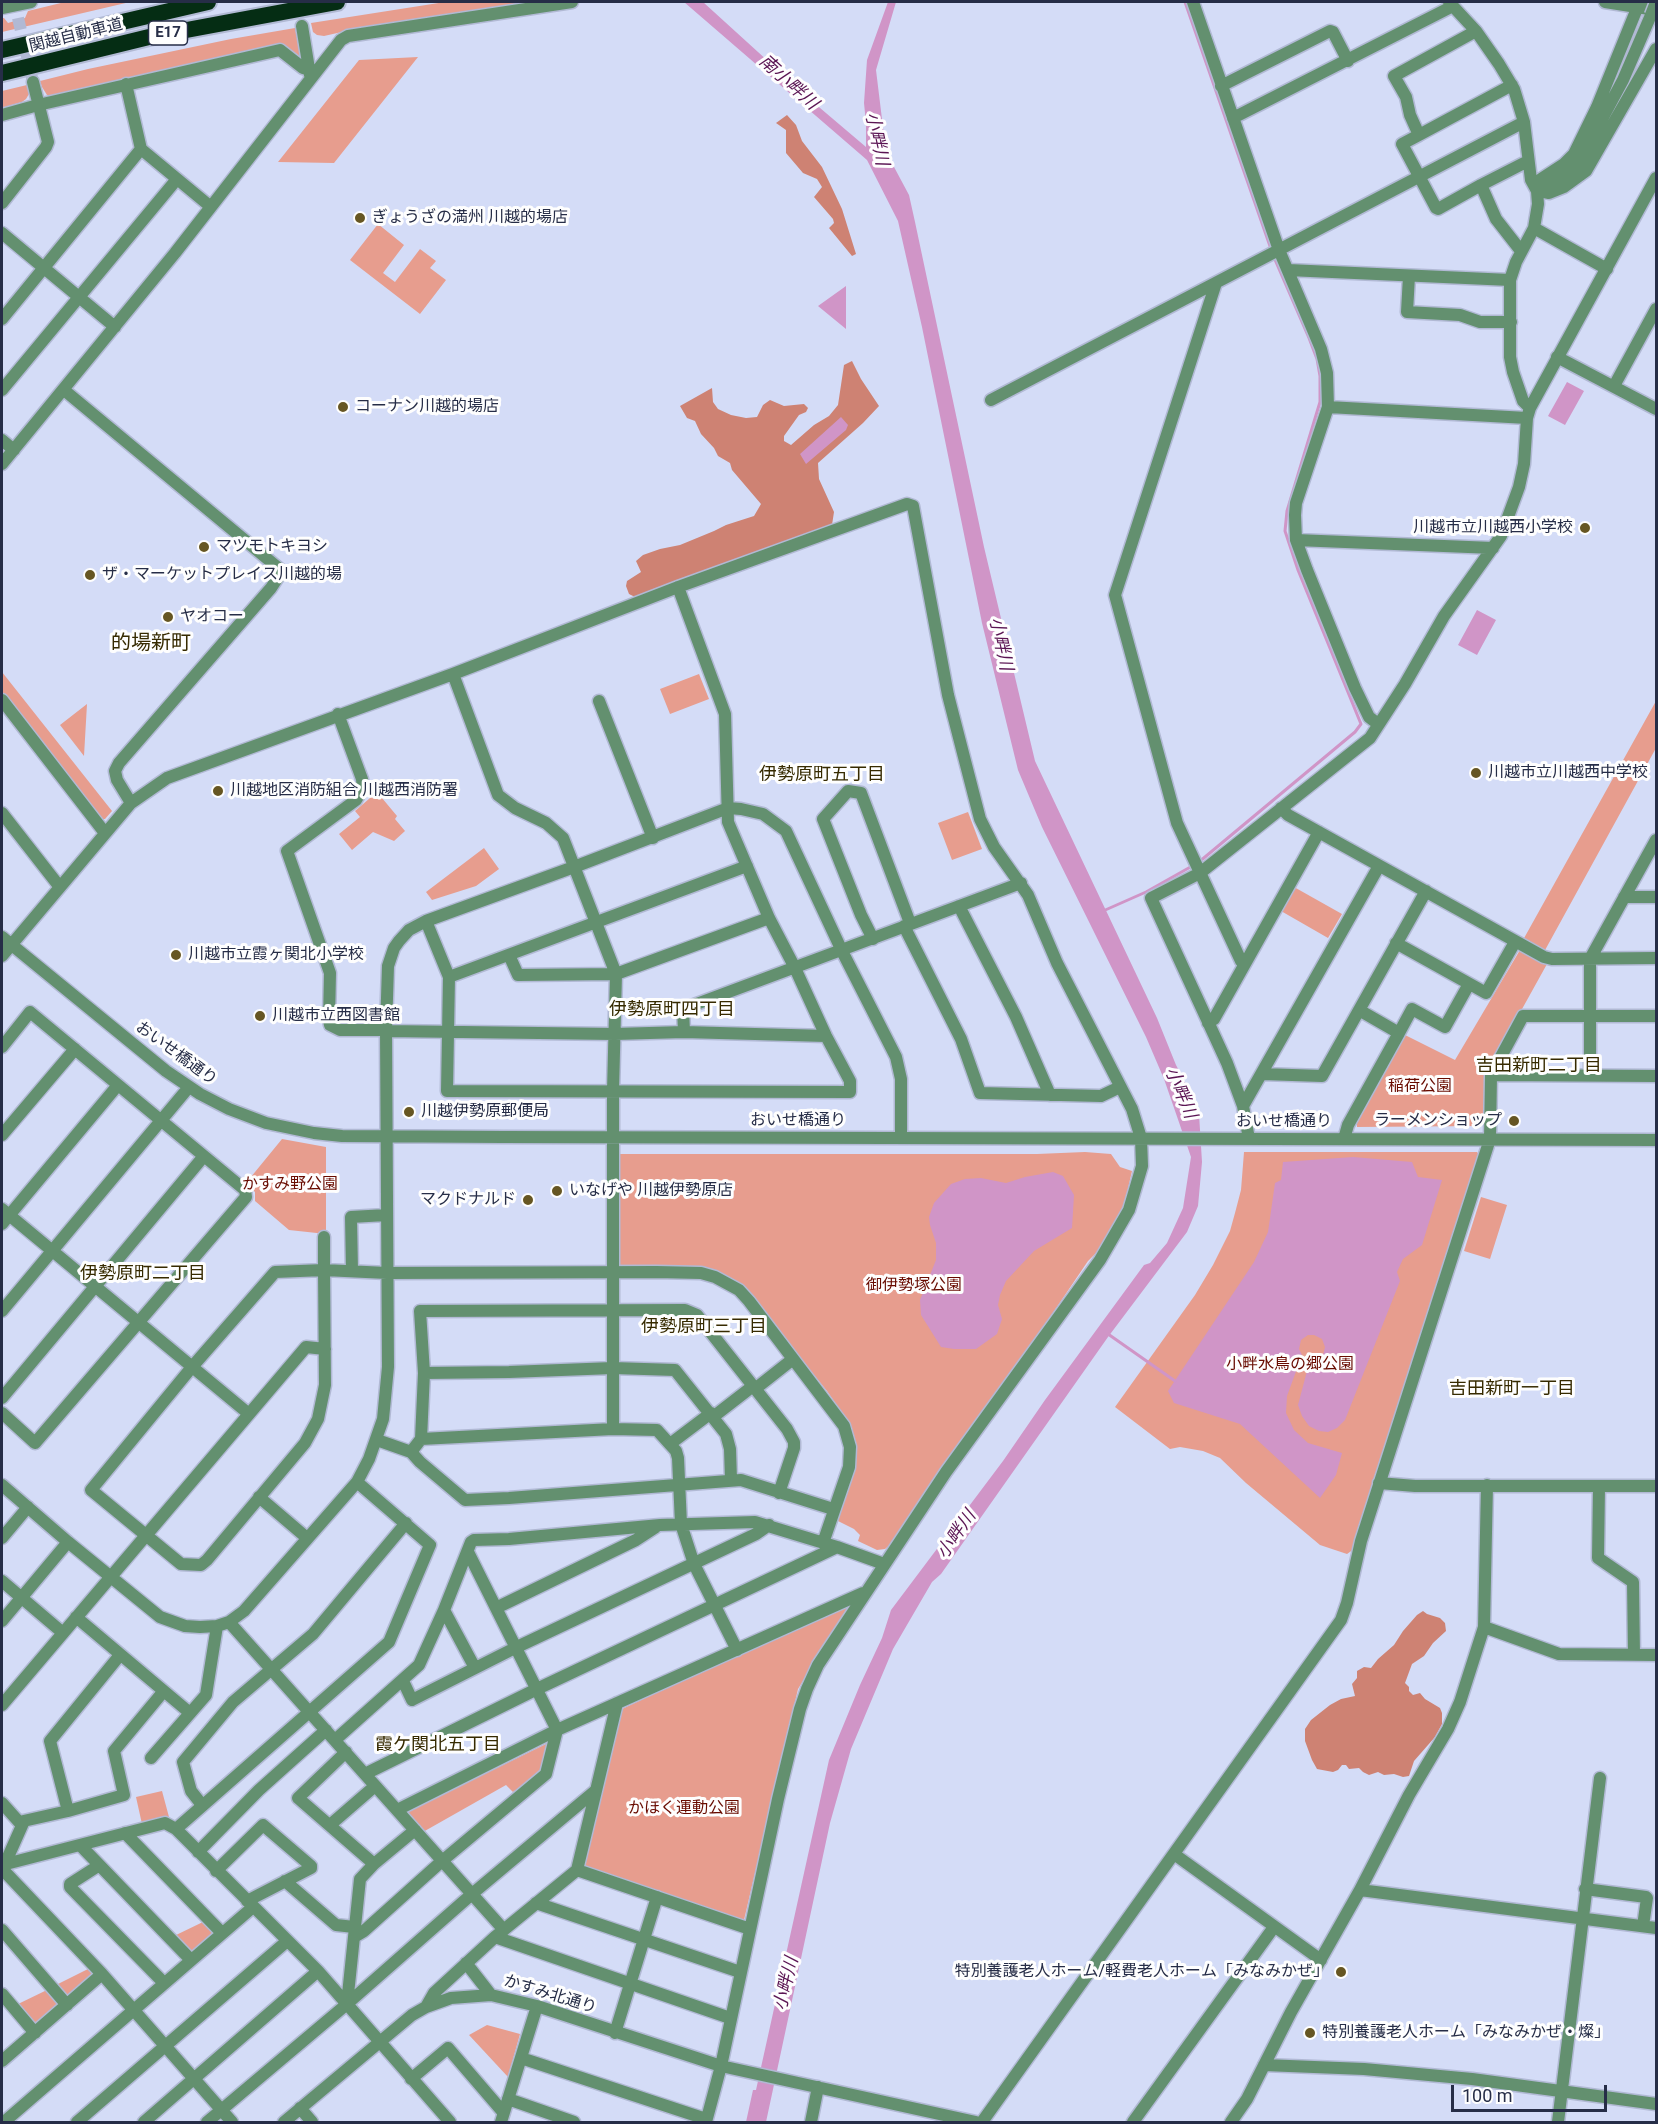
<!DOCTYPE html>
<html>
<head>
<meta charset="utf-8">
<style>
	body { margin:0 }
	#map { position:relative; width:1658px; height:2124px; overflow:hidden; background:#d4dcf7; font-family:Roboto,sans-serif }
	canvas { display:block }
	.frame { position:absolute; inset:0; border:3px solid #262d47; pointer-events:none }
	.scale { position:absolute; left:1451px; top:2085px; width:156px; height:27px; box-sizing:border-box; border:3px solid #262d47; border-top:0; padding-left:8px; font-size:18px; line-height:21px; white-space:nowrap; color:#262d47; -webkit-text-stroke:4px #fefefe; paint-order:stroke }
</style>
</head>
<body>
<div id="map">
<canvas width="1658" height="2124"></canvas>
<div class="frame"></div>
<div class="scale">100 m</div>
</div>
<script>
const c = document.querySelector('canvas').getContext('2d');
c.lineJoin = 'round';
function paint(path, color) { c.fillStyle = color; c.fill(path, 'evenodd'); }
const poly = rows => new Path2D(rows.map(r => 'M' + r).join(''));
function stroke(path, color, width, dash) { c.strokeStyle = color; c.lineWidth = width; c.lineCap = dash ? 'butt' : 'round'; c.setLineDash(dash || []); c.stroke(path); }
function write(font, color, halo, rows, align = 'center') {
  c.font = font + ' Roboto,"Noto Sans JP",sans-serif'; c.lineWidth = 6; c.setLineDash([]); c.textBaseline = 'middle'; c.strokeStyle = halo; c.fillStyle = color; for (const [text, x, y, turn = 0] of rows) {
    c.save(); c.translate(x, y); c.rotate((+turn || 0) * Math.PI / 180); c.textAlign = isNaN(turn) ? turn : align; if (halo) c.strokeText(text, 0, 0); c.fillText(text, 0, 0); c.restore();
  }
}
const green = poly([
	[65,2,130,2,2,32,2,18,4,18,8,23,25,18,28,11],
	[445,2,531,2,355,29,324,36,317,35,313,32,311,23],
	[295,28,302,61,282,48,201,62,52,95,47,95,42,87,40,81,88,69,231,39],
	[418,57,334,163,278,162,359,60],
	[27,85,29,94,26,99,22,102,2,108,2,91],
	[378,224,404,245,383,273,395,282,420,249,436,261,430,268,446,280,420,314,350,260],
	[2,672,112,811,105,819,100,819,2,695],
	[699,674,709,699,670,714,660,689],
	[1656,701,1656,748,1544,952,1523,940],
	[87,704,84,756,60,725],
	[377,792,397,816,395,819,405,831,394,841,373,832,352,850,339,834,360,817,355,811],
	[968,812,982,849,952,860,938,823],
	[484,848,499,869,476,886,432,900,426,892],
	[1294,887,1342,914,1328,938,1281,911],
	[1520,950,1547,964,1486,1074,1486,1119,1481,1126,1357,1127,1357,1121,1403,1034,1455,1060],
	[282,1139,326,1147,326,1234,289,1230,255,1201,255,1192,246,1183],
	[1085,1152,1111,1154,1120,1167,1132,1171,1124,1206,1102,1247,1088,1261,1019,1363,993,1396,975,1427,896,1540,885,1549,877,1550,858,1541,860,1535,854,1529,838,1521,856,1461,852,1432,845,1417,827,1391,766,1316,716,1272,620,1268,617,1264,618,1154,1037,1154],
	[1244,1152,1477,1152,1480,1156,1354,1549,1347,1554,1320,1545,1246,1483,1220,1458,1203,1451,1180,1447,1170,1449,1115,1407,1195,1295,1213,1265,1230,1231,1235,1213,1241,1190],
	[1481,1197,1507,1205,1490,1259,1464,1251],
	[852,1600,798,1689,744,1920,584,1868,622,1709],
	[548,1743,544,1771,513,1792,506,1785,423,1832,408,1815,408,1811],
	[162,1791,169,1817,142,1824,136,1797],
	[205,1921,215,1931,214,1935,193,1954,174,1936],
	[90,1968,94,1973,94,1977,68,1998,54,1986],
	[49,1989,60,2006,37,2025,33,2024,16,2005],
	[487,2025,520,2034,508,2077,469,2035]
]);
const forest = poly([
	[787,115,796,125,802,141,822,167,842,209,856,254,852,256,829,228,834,223,833,219,814,197,822,187,817,179,803,173,786,153,786,130,776,123],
	[852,361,861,379,879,406,863,423,818,463,819,479,834,512,832,525,811,535,794,538,644,594,635,597,629,594,626,586,627,581,641,572,636,561,643,555,660,549,680,545,714,531,726,525,754,516,761,504,732,470,730,463,718,456,714,448,701,434,695,421,687,418,680,406,712,388,713,402,718,409,731,415,746,418,757,417,763,405,770,400,784,406,804,404,808,408,806,412,799,415,784,436,784,441,791,445,814,425,829,416,838,405,844,365],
	[1423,1611,1427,1614,1440,1618,1445,1623,1446,1631,1433,1643,1424,1656,1412,1664,1405,1683,1409,1687,1409,1691,1413,1695,1420,1693,1425,1699,1440,1708,1442,1713,1442,1724,1435,1737,1414,1761,1409,1776,1403,1777,1394,1774,1384,1775,1378,1772,1369,1775,1363,1772,1359,1768,1349,1769,1346,1765,1342,1765,1338,1770,1333,1772,1317,1769,1312,1760,1305,1741,1305,1729,1311,1720,1330,1705,1341,1699,1355,1696,1352,1684,1357,1678,1357,1671,1364,1667,1371,1668,1378,1659,1394,1645,1403,1631,1417,1615]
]);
const water = poly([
	[684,2,703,2,813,102,866,147,866,123,864,103,867,60,888,2,896,2,876,70,886,152,909,195,915,222,984,547,1035,761,1157,1018,1176,1065,1189,1090,1199,1114,1202,1162,1198,1206,1187,1232,1108,1337,941,1574,932,1582,893,1649,851,1749,830,1823,766,2122,746,2122,753,2090,756,2090,829,1760,860,1685,882,1638,891,1610,1003,1461,1045,1400,1144,1265,1150,1263,1167,1243,1183,1208,1191,1157,1164,1079,1146,1037,1042,827,1018,770,982,623,922,327,898,221,867,160],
	[846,286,846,329,818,306],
	[1567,382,1584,391,1565,425,1548,416],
	[841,417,848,425,846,430,806,464,800,454],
	[1477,610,1496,620,1477,655,1458,645],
	[1353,1157,1412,1162,1418,1177,1442,1180,1422,1245,1403,1259,1397,1272,1400,1281,1345,1420,1337,1428,1328,1432,1319,1431,1309,1426,1302,1416,1298,1405,1307,1371,1311,1363,1323,1355,1325,1347,1322,1339,1314,1335,1308,1335,1301,1340,1299,1349,1302,1355,1287,1396,1286,1413,1294,1430,1308,1443,1342,1453,1336,1475,1320,1498,1240,1424,1174,1403,1168,1391,1254,1262,1268,1232,1275,1183,1281,1180,1283,1162],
	[1053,1172,1063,1176,1074,1195,1072,1228,1034,1251,1006,1281,1000,1295,998,1305,1002,1319,997,1334,976,1349,954,1349,941,1347,921,1315,920,1300,936,1260,936,1243,930,1225,929,1217,934,1203,951,1184,965,1179,981,1178,1006,1183,1025,1177]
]);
const stream = poly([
	[1185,2,1271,249],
	[1199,862,1355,732,1361,724,1298,570,1285,531,1287,511,1320,402,1320,376,1317,359,1309,338,1273,255],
	[1103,911,1146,892,1194,865],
	[1108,1334,1175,1381]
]);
const minorTunnel = poly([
	[18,18,33,82]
]);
const minor = poly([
	[1193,2,1279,250,1321,349,1327,373,1328,407,1296,503,1295,515,1296,540,1307,570,1355,688,1369,717,1378,724],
	[1449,2,1476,31,1499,64,1514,89,1524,122,1531,180,1537,191,1538,204,1534,228,1516,262,1510,280,1510,357,1513,372,1523,401,1530,408],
	[1605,2,1656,10],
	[2,8,31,2],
	[302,26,310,75],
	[1476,31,1394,76,1406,97,1410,115,1419,135,1402,144,1436,208,1438,209,1481,185,1496,219,1521,251],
	[1221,86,1330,31,1333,32,1348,61],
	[2,115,38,105,280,50,303,68,310,70],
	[1233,118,1453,6],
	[1419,135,1512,85],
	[141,149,211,207],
	[1481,185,1528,161],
	[1537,191,1569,172,1579,162,1623,80,1651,15],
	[1537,191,1541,179,1564,164,1574,154,1597,107,1638,6],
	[1544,192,1549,193,1564,187,1586,171,1656,49],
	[2,203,46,147,48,142,33,82],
	[1534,228,1607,269],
	[2,233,115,327],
	[1288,270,1510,280],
	[1409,276,1407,312,1460,315,1480,322,1511,322],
	[1216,283,1115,595,1177,823,1241,961,1245,964],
	[2,319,141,149,126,84],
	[1557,357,1656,409],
	[1614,386,1656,309],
	[2,390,177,179],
	[64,390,282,571,271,588,119,763,115,771,117,780,131,803],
	[991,400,1524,122],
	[1328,407,1527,418],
	[2,440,14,450],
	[2,464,175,253,341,40,348,36,572,2],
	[1296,540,1493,548],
	[453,674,498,795,515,808,546,823,563,838,616,974,613,1091,613,1429],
	[2,700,105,833],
	[599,701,653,838],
	[338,714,362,779,363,788,356,800,287,851,330,973,329,1020,330,1025,340,1030,386,1030],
	[1281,808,1288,815,1544,957,1552,959,1656,958],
	[2,813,59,886],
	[1624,897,1656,897],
	[959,906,1016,1017,1050,1095],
	[426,921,449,977,447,1091,850,1092,850,1081,826,1036,795,968,769,918,728,822,725,714,678,587],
	[904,926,961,1039,980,1093,1101,1096,1120,1087],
	[2,937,166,1071,200,1094,229,1109,266,1123,314,1133,342,1136,503,1137,1656,1140],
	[873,939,861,915,823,819,848,791,861,793,910,923],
	[1396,943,1486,993,1515,942],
	[509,955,518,975,616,974,769,918],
	[2,956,131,803,167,778,453,674,678,587,907,504,913,506,948,695,980,819,994,847,1028,895,1057,963,1132,1109,1141,1138,1142,1166,1129,1210,1100,1260,946,1472,818,1665,807,1689,800,1709,778,1799,721,2066,706,2122],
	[449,977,747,866],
	[1208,1023,1214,1019,1319,832],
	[386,1031,615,1034,684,1032,826,1036],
	[684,1032,683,1009,1021,883],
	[1399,1033,1412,1009,1445,1027,1469,984],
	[2,1047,30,1012,245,1190,246,1197,35,1443,2,1413],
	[1262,1074,1322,1076,1426,891],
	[1491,1075,1656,1076],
	[1590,1075,1590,959,1656,840],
	[1243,1106,1379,866],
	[2,1135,75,1049],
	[1249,1139,1243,1106,1227,1063,1151,898,1200,873,1370,738,1405,684,1444,616,1501,536,1519,487,1524,464,1527,418,1530,408,1656,178],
	[1344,1139,1348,1125,1399,1033,1359,1010],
	[2,1209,249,1414],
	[2,1224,118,1085],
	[324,1237,324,1270,325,1385,318,1419,305,1443,207,1560,201,1565,181,1564,91,1490,192,1367,275,1272,324,1270,387,1273,656,1272,701,1273,715,1277,739,1290,749,1301,844,1426,850,1447,849,1467,823,1543],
	[352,1271,351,1217,386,1215],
	[2,1311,189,1087],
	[424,1373,509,1372,613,1368,675,1370,726,1434,730,1449,731,1480],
	[755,1389,793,1359],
	[2,1398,204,1156],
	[713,1417,753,1386],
	[421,1439,613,1429,657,1430,676,1451,678,1458,681,1524,694,1564,737,1650],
	[377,1440,411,1452,420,1462,465,1500,509,1498,741,1480,833,1509],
	[670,1444,711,1413],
	[411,1452,421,1439,424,1373,420,1311,685,1310,697,1315,787,1429,794,1442,794,1448,779,1493],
	[1379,1483,1415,1486,1656,1486],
	[2,1485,68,1542,160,1617,185,1626,200,1627,217,1626,229,1622,244,1611,357,1482,369,1459,383,1419,388,1367,386,1030,388,966,394,948,399,941,409,930,426,921,574,867,728,808,741,809,763,814,786,831,842,951,896,1057,901,1079,901,1137],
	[1599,1487,1598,1558,1633,1582,1634,1655],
	[259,1497,307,1538],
	[2,1538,28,1507],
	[2,1581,63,1633],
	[496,1608,636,1540,656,1527],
	[444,1610,475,1668],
	[76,1617,190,1713],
	[2,1621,68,1542],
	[229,1622,504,1930],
	[1484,1627,1559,1654,1656,1655],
	[403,1681,412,1700,517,1647,756,1534,769,1525],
	[2,1705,306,1347,325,1349],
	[335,1740,419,1665,444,1610,471,1542,474,1540,509,1539,660,1525,755,1522,837,1547,884,1564],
	[346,1752,298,1798,374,1864],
	[151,1758,206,1695,217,1626],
	[365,1774,537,1689,837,1547],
	[2,1803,19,1822,68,1811,124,1795,114,1751,163,1692],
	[202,1805,191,1791,183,1762,233,1702,313,1634,406,1523],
	[397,1810,557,1730,863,1593],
	[68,1811,50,1741,120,1655],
	[330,1825,375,1786],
	[176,1829,318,1971,450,2122],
	[125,1833,222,1933],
	[80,1845,191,1960],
	[198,1852,259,1790,326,1730],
	[1174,1854,1321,1960],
	[2,1863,5,1872,102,1974,232,2122],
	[2,1865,165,1823,176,1829,389,1642,430,1545,357,1482],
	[3,1865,8,1857,24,1821],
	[98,1866,70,1884,70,1887,164,1983],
	[577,1870,750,1929],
	[216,1871,263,1825,311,1866,311,1868,247,1901],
	[285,1881,336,1925,354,1927],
	[1585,1889,1646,1897,1647,1898,1643,1926],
	[1360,1890,1656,1928],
	[536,1903,740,1972],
	[2,1930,67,2005],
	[354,1937,364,1931,442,1861,546,1774,557,1730,468,1552],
	[495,1937,730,2018],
	[466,1963,491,1995],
	[2,1994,35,2033],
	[347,2004,360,1879,374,1864,415,1830],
	[426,2007,434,1993,495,1937,577,1870,617,1703],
	[615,2033,657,1897],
	[521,2058,706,2119],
	[2,2061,102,1974],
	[1264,2065,1364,2069,1472,2079,1656,2104],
	[411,2079,448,2048,503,2112],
	[508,2099,574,2122],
	[300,2108,312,2122],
	[4,2122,253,1907],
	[77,2122,286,1942],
	[144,2122,318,1971],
	[207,2122,347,2004,472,1894,595,1791],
	[284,2122,412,2015,426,2007,451,1998,491,1995,537,2006,721,2066,976,2122],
	[501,2122,537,2006],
	[811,2122,818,2087],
	[982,2122,1341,1620,1347,1603,1361,1541,1490,1139,1491,1075,1523,1016,1656,1016],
	[1133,2122,1274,1927],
	[1231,2122,1247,2099,1291,2012,1360,1890,1409,1795,1448,1729,1460,1702,1484,1627,1487,1485],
	[1558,2122,1600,1778]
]);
const highway = poly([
	[2,50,208,2],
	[2,73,149,37,337,2]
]);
const minorBridge = poly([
	[1651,15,1656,2]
]);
const markers = [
	[360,218,6,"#665623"],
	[343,407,6,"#665623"],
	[1585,528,6,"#665623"],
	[204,547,6,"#665623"],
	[90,575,6,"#665623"],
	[168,617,6,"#665623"],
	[1476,773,6,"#665623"],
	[218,791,6,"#665623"],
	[176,955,6,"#665623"],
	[260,1016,6,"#665623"],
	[409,1112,6,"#665623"],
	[1514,1121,6,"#665623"],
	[557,1191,6,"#665623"],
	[528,1200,6,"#665623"],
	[1341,1972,6,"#665623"],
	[1310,2033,6,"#665623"]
];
const shields = [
	[168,33,39]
];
const shieldNames = [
	["E17",168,33]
];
const streetNames = [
	["関越自動車道",76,36,-14],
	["おいせ橋通り",176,1054,36],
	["おいせ橋通り",798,1121],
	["おいせ橋通り",1284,1122],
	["かすみ北通り",550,1995,17]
];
const poiNames = [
	["ぎょうざの満州 川越的場店",372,218],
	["コーナン川越的場店",355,407],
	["川越市立川越西小学校",1573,528,"right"],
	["マツモトキヨシ",216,547],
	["ザ・マーケットプレイス川越的場",102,575],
	["ヤオコー",180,617],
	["川越市立川越西中学校",1488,773],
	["川越地区消防組合 川越西消防署",230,791],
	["川越市立霞ヶ関北小学校",188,955],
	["川越市立西図書館",272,1016],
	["川越伊勢原郵便局",421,1112],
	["ラーメンショップ",1502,1121,"right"],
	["いなげや 川越伊勢原店",569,1191],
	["マクドナルド",516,1200,"right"],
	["特別養護老人ホーム/軽費老人ホーム「みなみかぜ」",1329,1972,"right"],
	["特別養護老人ホーム「みなみかぜ・燦」",1322,2033]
];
const parkNames = [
	["稲荷公園",1420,1087],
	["かすみ野公園",290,1185],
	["御伊勢塚公園",914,1286],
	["小畔水鳥の郷公園",1290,1365],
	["かほく運動公園",684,1809]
];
const waterNames = [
	["南小畔川",788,83,42],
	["小畔川",876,139,78],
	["小畔川",1000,644,78],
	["小畔川",1180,1093,67],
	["小畔川",957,1535,-55],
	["小畔川",787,1984,-77]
];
const neighbourhoodNames = [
	["伊勢原町五丁目",822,775],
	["伊勢原町四丁目",672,1010],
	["吉田新町二丁目",1539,1066],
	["伊勢原町二丁目",143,1274],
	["伊勢原町三丁目",704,1327],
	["吉田新町一丁目",1512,1389],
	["霞ケ関北五丁目",438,1745]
];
const quarterNames = [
	["的場新町",151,644]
];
paint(green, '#e79d8e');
paint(forest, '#ce8273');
paint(water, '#d095c7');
stroke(stream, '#d095c7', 3);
stroke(minorTunnel, '#b1b9d4', 12, [12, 6]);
stroke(minor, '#b1b9d4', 15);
stroke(highway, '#b1b9d4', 20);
stroke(minor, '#63906f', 12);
stroke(highway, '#052d14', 16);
stroke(minorBridge, '#b1b9d4', 15, []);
stroke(minorBridge, '#63906f', 12);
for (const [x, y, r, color] of markers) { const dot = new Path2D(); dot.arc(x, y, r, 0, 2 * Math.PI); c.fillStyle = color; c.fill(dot); stroke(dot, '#fefefe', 2); }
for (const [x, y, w] of shields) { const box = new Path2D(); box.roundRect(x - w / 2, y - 12, w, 24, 4.5); c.fillStyle = '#fefefe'; c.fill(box); stroke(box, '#262d47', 1.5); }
write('bold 15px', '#262d47', null, shieldNames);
write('16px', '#262d47', '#fefefe', streetNames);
write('16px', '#262d47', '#fefefe', poiNames, 'left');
write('16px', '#680b00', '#fefefe', parkNames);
write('italic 18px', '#5a1453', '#fefefe', waterNames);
write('18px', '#362a00', '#fefefe', neighbourhoodNames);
write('20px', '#362a00', '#fefefe', quarterNames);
</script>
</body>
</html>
